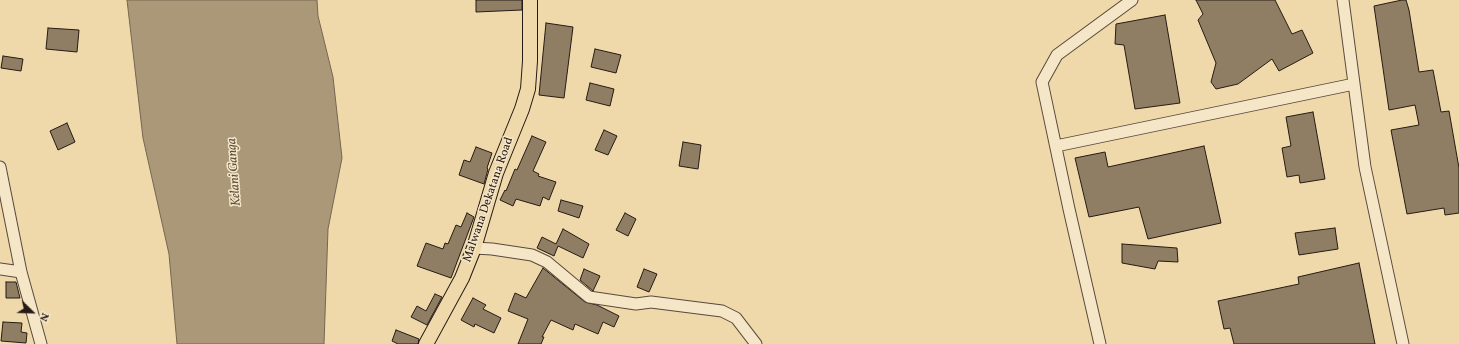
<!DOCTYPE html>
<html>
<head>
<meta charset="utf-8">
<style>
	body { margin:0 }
	#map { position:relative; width:1459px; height:344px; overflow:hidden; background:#efd9ab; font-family:Vollkorn,serif }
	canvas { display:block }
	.north { position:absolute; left:12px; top:292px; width:40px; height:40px; -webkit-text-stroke:3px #f5e6c8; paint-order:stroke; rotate:113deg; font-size:11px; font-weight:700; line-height:16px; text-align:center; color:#261b14 }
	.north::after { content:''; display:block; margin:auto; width:14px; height:18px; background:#261b14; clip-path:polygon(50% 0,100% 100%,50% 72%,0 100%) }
</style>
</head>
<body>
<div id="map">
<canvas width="1459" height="344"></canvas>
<div class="north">N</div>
</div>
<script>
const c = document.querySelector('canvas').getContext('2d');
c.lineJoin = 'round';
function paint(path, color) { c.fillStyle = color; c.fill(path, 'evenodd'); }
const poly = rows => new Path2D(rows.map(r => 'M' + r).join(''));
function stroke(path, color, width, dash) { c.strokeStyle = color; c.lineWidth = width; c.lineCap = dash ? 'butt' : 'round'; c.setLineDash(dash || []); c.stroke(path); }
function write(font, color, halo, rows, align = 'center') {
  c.font = font + ' Vollkorn,serif'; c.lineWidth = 3; c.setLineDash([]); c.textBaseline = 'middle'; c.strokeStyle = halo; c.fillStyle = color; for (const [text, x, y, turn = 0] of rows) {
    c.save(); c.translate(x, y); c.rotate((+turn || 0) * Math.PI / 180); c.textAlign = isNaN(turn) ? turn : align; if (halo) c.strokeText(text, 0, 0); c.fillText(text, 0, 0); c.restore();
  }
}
const water = poly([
	[127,0,317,0,318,16,333,77,342,158,328,229,324,344,177,344,169,254,143,138,127,0]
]);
const building = poly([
	[476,0,522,0,522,10,476,12,476,0],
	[1196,0,1275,0,1292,34,1302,30,1313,53,1279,71,1272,59,1238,84,1216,89,1211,82,1216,63,1198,20,1203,14,1196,0],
	[1402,0,1406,0,1409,10,1419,72,1433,70,1441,112,1449,111,1459,168,1459,213,1445,215,1444,208,1407,214,1391,130,1419,125,1415,105,1389,110,1374,6,1402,0],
	[1165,15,1180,103,1135,109,1124,45,1115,44,1116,24,1165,15],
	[546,23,573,27,564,98,539,95,546,23],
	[48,28,79,30,77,52,46,49,48,28],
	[595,49,621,55,616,73,591,67,595,49],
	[3,56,23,59,21,71,1,68,3,56],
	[590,83,614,89,610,106,586,100,590,83],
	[1313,112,1325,179,1300,183,1299,175,1287,177,1282,148,1291,146,1286,117,1313,112],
	[67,123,75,142,58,150,50,131,67,123],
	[604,130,617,136,608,155,595,150,604,130],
	[532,136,546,142,533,171,539,174,538,176,556,182,549,200,543,197,540,206,516,199,513,206,500,200,505,190,506,191,515,169,517,170,532,136],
	[683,142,701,145,698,169,679,166,683,142],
	[1204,146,1221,223,1148,239,1139,207,1089,217,1075,158,1105,152,1108,167,1204,146],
	[476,147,492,153,487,168,488,169,484,184,459,175,464,160,470,162,476,147],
	[561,200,583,206,579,218,558,211,561,200],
	[467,213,474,217,451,278,417,266,426,243,443,249,445,243,448,244,456,225,461,227,467,213],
	[625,213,636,219,628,236,616,230,625,213],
	[1335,228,1338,249,1299,255,1295,233,1335,228],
	[563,229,589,244,583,258,558,246,554,256,537,248,542,237,556,244,563,229],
	[1122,244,1177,248,1178,262,1158,261,1155,269,1122,263,1122,244],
	[1359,263,1375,344,1234,344,1230,328,1224,329,1218,301,1299,284,1298,277,1359,263],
	[543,268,585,302,597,305,619,316,614,327,603,322,598,334,575,324,573,330,551,320,542,337,544,337,541,344,518,344,528,319,508,311,515,293,526,298,543,268],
	[584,269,600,276,593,291,580,280,584,269],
	[644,269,657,274,649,292,637,287,644,269],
	[6,282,16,282,20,298,6,298,6,282],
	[435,294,442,297,427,325,411,317,417,306,426,311,435,294],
	[473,298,486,305,483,309,501,318,494,333,475,324,474,327,461,320,473,298],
	[3,322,22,323,21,332,27,333,26,343,1,341,3,322],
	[396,330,419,339,418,344,398,344,392,341,396,330]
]);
const minor = poly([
	[1343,0,1365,167,1403,344],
	[1056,146,1354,84],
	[0,167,21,272,41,344],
	[474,248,492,249,532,255,547,262,589,297,636,304,651,302,722,311,736,318,756,344],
	[0,269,21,272],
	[1100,344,1069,209,1042,82,1057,55,1132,0]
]);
const major = poly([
	[426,344,462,278,474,248,496,173,522,109,528,89,530,61,530,0]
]);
const streetNames = [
	["Malwana Dekatana Road",489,200,-71]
];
const waterNames = [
	["Kelani Ganga",235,172,-94]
];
paint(water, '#ab9878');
stroke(water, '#766650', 1);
paint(building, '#8f7e63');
stroke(building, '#261b14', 1);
stroke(minor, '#584a3a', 13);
stroke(major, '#261b14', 16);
stroke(minor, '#f5e6c8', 11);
stroke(major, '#efd9ab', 14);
write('12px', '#261b14', '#f5e6c8', streetNames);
write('italic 13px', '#5b4d3c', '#f5e6c8', waterNames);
</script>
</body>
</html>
